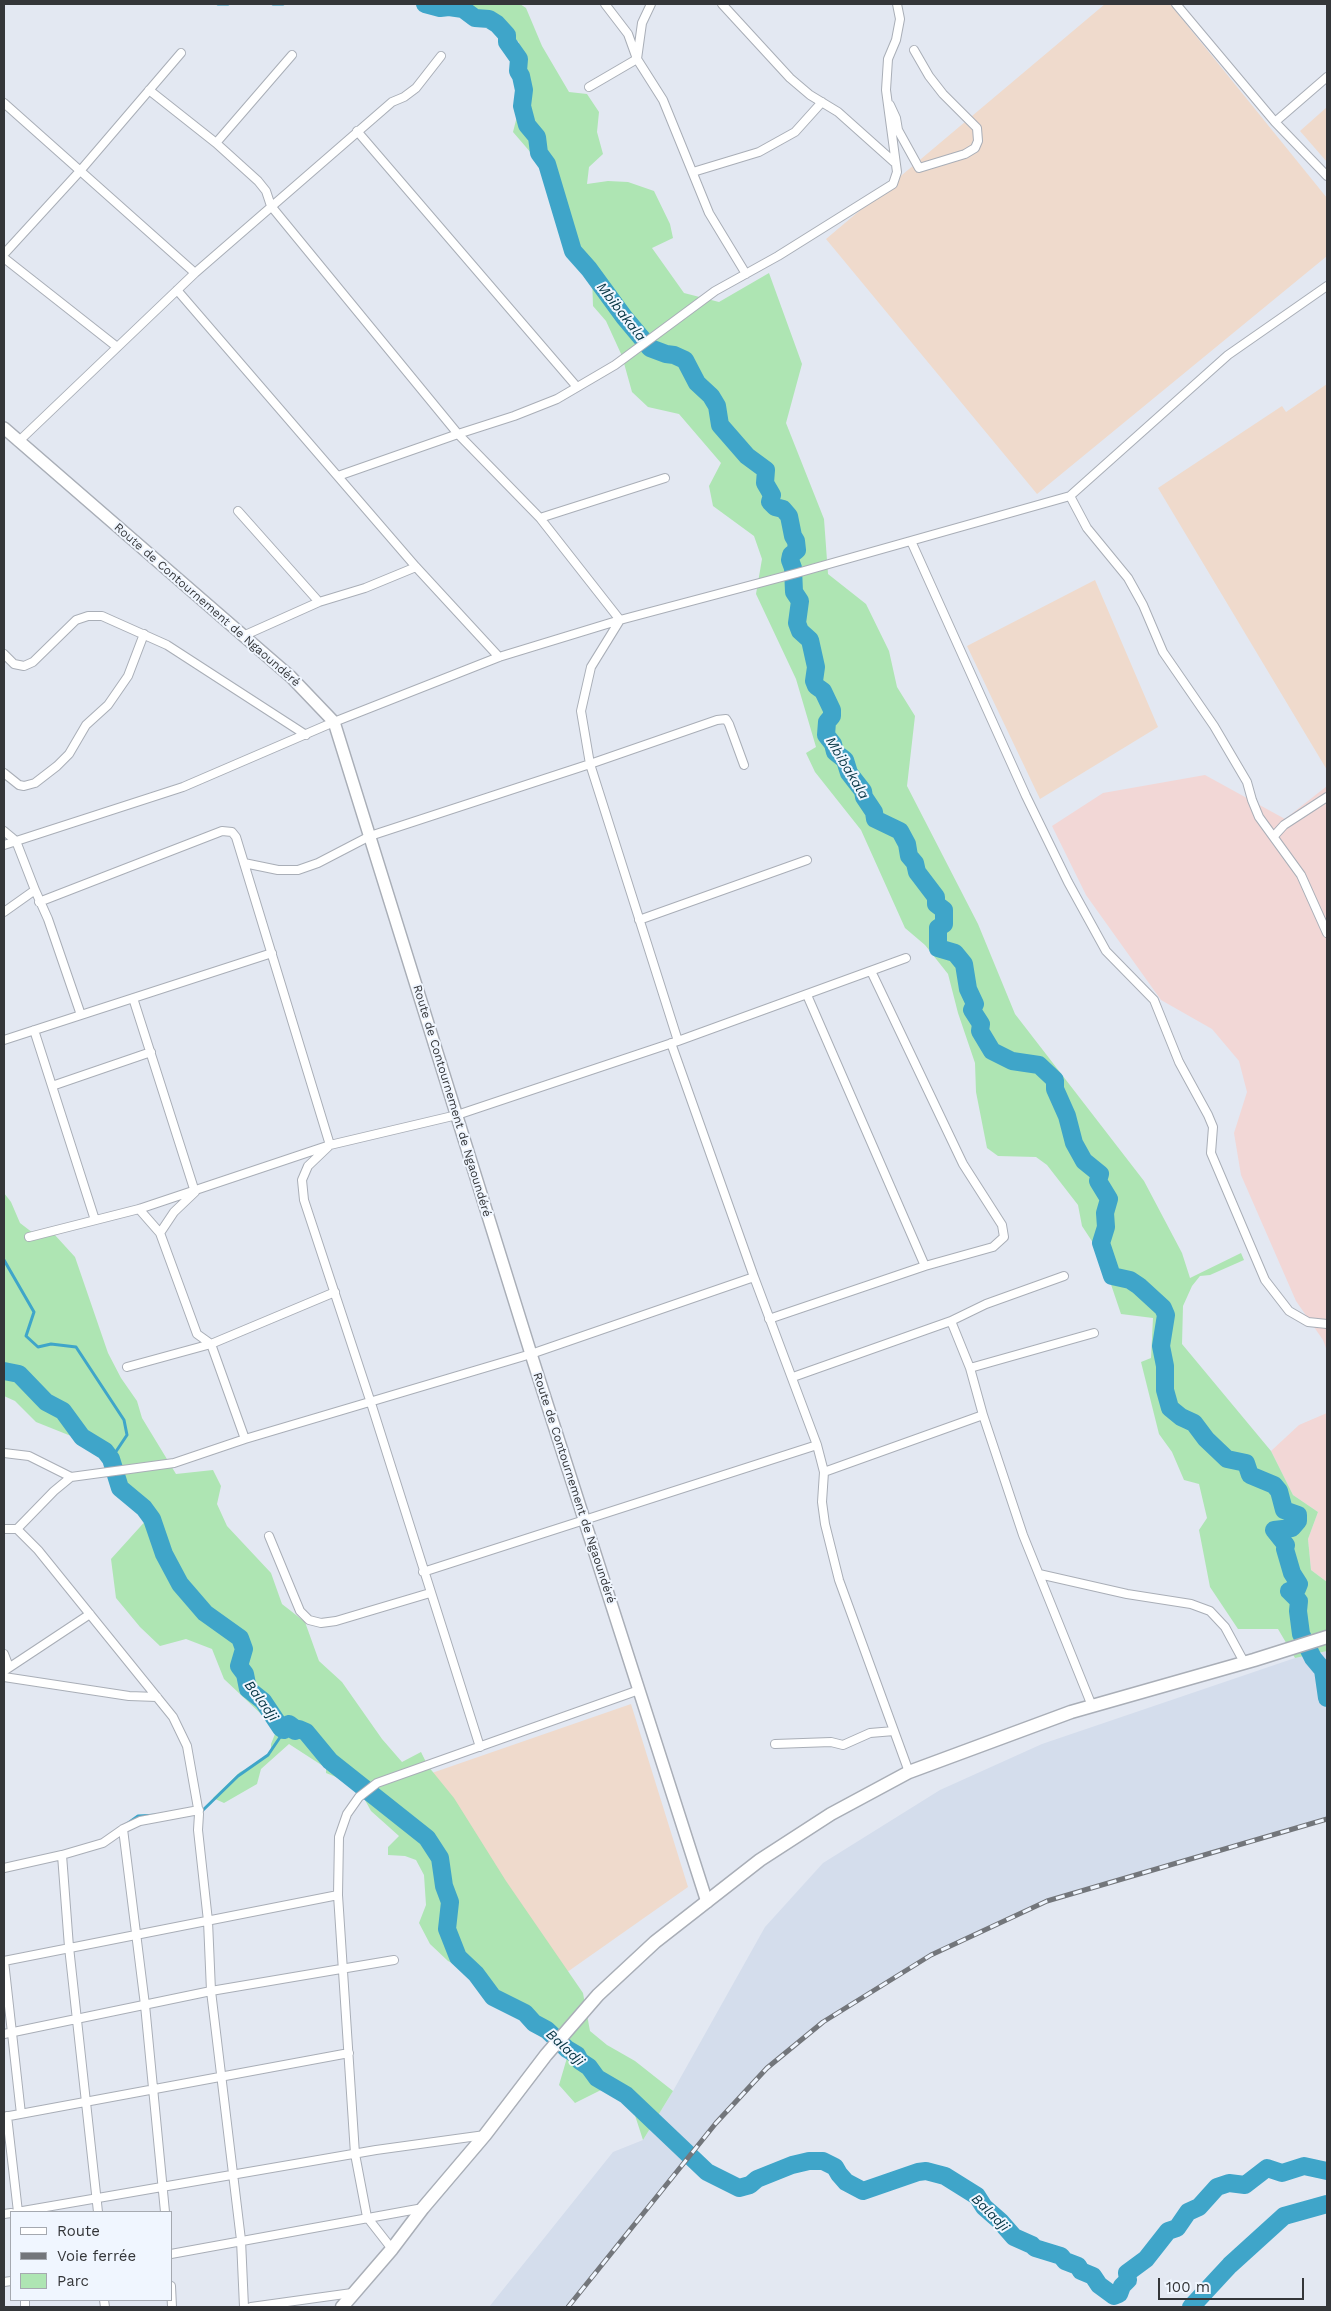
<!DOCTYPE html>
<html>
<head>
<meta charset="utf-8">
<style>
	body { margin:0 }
	#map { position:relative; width:1331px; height:2311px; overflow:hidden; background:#e3e8f2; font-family:"Work Sans",sans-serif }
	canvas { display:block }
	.frame { position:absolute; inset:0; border:5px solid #343639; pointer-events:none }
	.legend { position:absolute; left:10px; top:2211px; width:162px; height:90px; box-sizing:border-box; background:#f0f6ff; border:1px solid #a5a9b0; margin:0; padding:6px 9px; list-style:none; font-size:15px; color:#343639 }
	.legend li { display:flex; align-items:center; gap:10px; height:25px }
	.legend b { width:25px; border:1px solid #a5a9b0 }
	.scale { position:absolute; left:1158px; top:2278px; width:146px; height:22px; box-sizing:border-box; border:2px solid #343639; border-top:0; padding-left:6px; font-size:15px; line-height:18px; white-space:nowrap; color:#343639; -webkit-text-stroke:4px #f0f6ff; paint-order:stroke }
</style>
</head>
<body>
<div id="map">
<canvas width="1331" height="2311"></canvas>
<div class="frame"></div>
<ul class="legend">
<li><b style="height:6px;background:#fff"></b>Route</li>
<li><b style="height:6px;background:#73767b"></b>Voie ferrée</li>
<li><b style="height:14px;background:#aee5b3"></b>Parc</li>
</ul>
<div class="scale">100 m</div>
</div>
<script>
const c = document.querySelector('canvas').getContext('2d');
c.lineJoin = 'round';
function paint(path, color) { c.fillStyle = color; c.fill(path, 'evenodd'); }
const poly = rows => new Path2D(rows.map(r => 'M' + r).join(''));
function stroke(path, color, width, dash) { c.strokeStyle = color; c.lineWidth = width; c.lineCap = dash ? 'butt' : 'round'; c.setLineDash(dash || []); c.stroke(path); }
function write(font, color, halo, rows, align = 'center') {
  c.font = font + ' "Work Sans",sans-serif'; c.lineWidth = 4; c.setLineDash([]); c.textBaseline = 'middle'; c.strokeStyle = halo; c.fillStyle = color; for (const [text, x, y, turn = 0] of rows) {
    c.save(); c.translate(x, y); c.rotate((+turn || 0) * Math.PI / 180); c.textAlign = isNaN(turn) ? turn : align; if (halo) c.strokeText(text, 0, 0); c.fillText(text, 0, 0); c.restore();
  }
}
const built = poly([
	[1327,1651,1327,1819,1047,1901,931,1955,823,2022,767,2068,716,2123,568,2307,489,2307,613,2152,643,2140,673,2091,765,1927,823,1863,940,1790,1042,1744,1295,1658]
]);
const industrial = poly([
	[1205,775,1285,819,1327,786,1327,1351,1323,1340,1296,1301,1241,1175,1234,1133,1247,1092,1239,1061,1212,1029,1161,1000,1086,895,1052,826,1103,793],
	[1327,1413,1327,1582,1311,1570,1308,1539,1318,1512,1293,1495,1271,1451,1299,1425]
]);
const education = poly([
	[1105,4,1170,4,1327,198,1327,256,1037,494,826,239],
	[1327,107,1327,162,1300,131],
	[1327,384,1327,770,1158,488,1282,406,1286,412],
	[1095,580,1158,727,1040,799,967,646],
	[631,1704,688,1887,563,1975,429,1774]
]);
const green = poly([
	[444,4,520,4,526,8,542,46,569,92,587,94,599,112,597,132,603,154,589,167,587,184,608,181,628,182,654,191,670,224,673,238,652,248,684,293,719,302,769,273,802,364,786,423,824,519,828,574,866,604,889,651,897,687,915,716,907,786,978,924,1015,1014,1144,1181,1182,1253,1190,1278,1241,1253,1244,1260,1210,1275,1200,1276,1192,1286,1183,1306,1182,1344,1271,1451,1293,1495,1318,1512,1308,1539,1311,1570,1327,1582,1327,1651,1295,1658,1278,1629,1238,1629,1210,1587,1199,1530,1207,1518,1199,1484,1184,1480,1172,1452,1159,1434,1141,1362,1151,1358,1153,1318,1121,1314,1101,1255,1082,1226,1078,1205,1047,1165,1036,1157,998,1156,987,1148,976,1092,975,1063,958,1013,948,974,925,945,905,928,861,830,815,772,806,753,816,747,796,679,756,594,762,559,754,536,713,506,709,486,721,463,679,414,648,407,632,392,622,356,606,321,593,306,592,276,567,252,544,168,513,132,523,93,519,42,483,20],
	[4,1193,11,1202,20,1223,33,1233,54,1234,75,1257,108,1353,121,1378,137,1401,142,1418,176,1474,213,1470,221,1486,217,1504,227,1526,271,1573,282,1604,305,1622,319,1661,342,1682,382,1739,402,1762,421,1752,428,1766,454,1798,506,1881,583,1993,590,2031,607,2045,635,2061,673,2091,643,2140,630,2100,603,2089,575,2103,559,2085,569,2051,549,2029,487,1981,448,1961,430,1944,419,1923,426,1905,424,1875,416,1860,405,1856,388,1855,388,1847,399,1836,371,1811,360,1791,346,1781,326,1773,326,1768,289,1744,261,1769,257,1784,224,1803,213,1798,240,1772,255,1765,271,1753,271,1744,277,1729,224,1679,212,1649,186,1639,160,1646,140,1627,116,1598,111,1559,149,1517,145,1507,131,1489,112,1457,86,1442,36,1422,15,1401,4,1396]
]);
const stream = poly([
	[218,4,228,4],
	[273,4,283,4],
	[4,1260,34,1312,26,1336,38,1347,51,1344,76,1347,124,1420,127,1435,111,1459],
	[200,1813,238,1776,268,1755,289,1724],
	[124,1826,138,1816,159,1815]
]);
const river = poly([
	[425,4,440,8,449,7,463,9,475,18,489,19,497,24,507,35,507,42,519,59,518,71,521,76,524,90,522,106,527,125,537,137,539,153,547,164,573,251,589,269,624,317,650,348,666,354,674,355,685,360,697,383,711,396,717,406,720,425,747,456,766,470,765,483,772,495,770,502,775,507,783,509,789,516,793,536,796,541,797,550,791,555,790,560,793,568,794,592,800,601,797,623,800,631,810,640,816,667,814,681,816,686,823,691,832,710,832,716,827,722,826,735,833,744,835,752,845,760,849,773,863,791,864,797,874,812,875,819,900,831,907,844,909,856,915,863,917,872,936,897,936,904,944,910,944,924,938,928,938,948,955,953,964,964,968,989,975,1004,972,1010,981,1024,980,1031,992,1051,1012,1061,1039,1065,1055,1080,1055,1089,1067,1116,1074,1143,1084,1161,1100,1174,1098,1181,1109,1199,1105,1213,1106,1227,1101,1243,1112,1276,1130,1280,1139,1286,1163,1308,1166,1315,1161,1346,1165,1366,1165,1390,1170,1408,1181,1417,1194,1423,1206,1439,1227,1459,1246,1463,1250,1475,1274,1485,1279,1491,1284,1510,1298,1515,1298,1521,1292,1528,1274,1530,1286,1545,1285,1549,1292,1573,1299,1584,1297,1589,1289,1591,1299,1601,1298,1611,1301,1634,1313,1658,1323,1670,1327,1698],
	[4,1371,19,1374,46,1402,63,1411,82,1437,105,1451,111,1459,120,1488,144,1508,152,1519,164,1554,180,1584,205,1613,240,1638,244,1649,239,1666,245,1674,248,1689,263,1701,281,1728,284,1730,289,1724,297,1730,295,1731,299,1729,306,1732,330,1761,427,1838,440,1858,444,1886,450,1902,447,1929,458,1957,476,1974,493,1997,525,2013,534,2023,547,2030,567,2049,577,2055,580,2061,589,2067,597,2078,626,2095,707,2172,739,2188,750,2185,757,2179,792,2165,809,2161,823,2161,835,2167,839,2174,846,2182,863,2191,918,2172,926,2171,945,2176,977,2196,984,2207,1000,2221,1014,2237,1032,2245,1035,2248,1061,2256,1065,2261,1078,2266,1081,2271,1093,2276,1099,2285,1114,2296,1119,2294,1122,2286,1128,2280,1127,2273,1146,2259,1168,2231,1177,2228,1188,2212,1199,2207,1217,2187,1229,2183,1245,2185,1267,2168,1282,2173,1304,2166,1327,2171],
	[1191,2307,1230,2265,1284,2216,1327,2204]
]);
const street = poly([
	[605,4,628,34,637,59,663,100,709,213,746,274],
	[722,4,790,78,810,95,838,112,894,162],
	[1176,4,1275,122,1327,176],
	[589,87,637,59,642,23,651,4],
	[149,90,216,143,258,181,266,191,271,206,458,434,540,518,620,620,591,667,581,711,590,764,678,1041],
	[4,103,195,273],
	[890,105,896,118,898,130,919,168,965,154,975,148,978,141,977,128,943,94,929,76,914,50],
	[1275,122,1327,77],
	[357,131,577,387],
	[216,143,292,55],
	[693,172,759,152,795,132,822,102],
	[4,254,80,171,181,53],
	[4,258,117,347],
	[177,290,416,567,499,657],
	[18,442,195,273,392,102,404,97,416,88,441,56],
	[338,476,458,434,514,416,557,399,615,365,715,291,778,256,893,184,897,172,886,90,888,59,896,40,900,19,897,4],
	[1070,496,1087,528,1128,578,1143,605,1163,652,1214,726,1247,782,1252,800,1259,817,1301,875,1327,933],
	[238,511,319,602],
	[540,518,665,478],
	[911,541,1026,796,1068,882,1106,951,1154,1000,1179,1062,1208,1115,1213,1127,1211,1153,1265,1280,1289,1311,1308,1322,1327,1324],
	[243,636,319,602,365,588,416,567],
	[4,654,14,664,24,666,33,662,76,620,88,616,102,616,167,645,306,735],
	[4,773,19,785,24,786,35,783,57,766,69,754,86,725,108,705,128,676,144,634],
	[4,831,16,841,35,890,4,912],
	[1274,836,1284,825,1327,797],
	[4,845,183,787,334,722,499,657,620,620,797,573,1070,496,1228,355,1327,286],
	[244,863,278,870,298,870,318,863,370,836,590,764,717,720,726,719,729,724,744,765],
	[35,890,48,919,81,1015],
	[39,902,222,831,232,832,236,837,330,1145,308,1166,302,1180,304,1200,371,1403,480,1747],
	[639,920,807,860],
	[807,995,925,1266],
	[133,998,195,1192,174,1212,160,1233],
	[34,1030,95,1220],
	[4,1040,272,953],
	[52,1086,151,1052],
	[139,1209,160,1233,197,1334,211,1344,245,1439],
	[29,1237,139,1209,330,1145,457,1115,678,1041,906,958],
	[754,1277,817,1445],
	[769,1319,925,1266,993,1247,1004,1237,1002,1225,963,1164,871,971],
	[127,1367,211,1344,335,1292],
	[970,1368,1094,1333],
	[793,1377,951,1321,986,1304,1064,1276],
	[983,1415,1023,1535,1092,1706],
	[4,1453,29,1456,71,1477,174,1463,245,1439,531,1354,754,1277,671,1043],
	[824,1472,983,1415,970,1368,951,1321],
	[4,1529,17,1529,38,1550,173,1717,187,1746,199,1814,198,1830,208,1921,211,1991,241,2240,244,2307],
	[17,1529,54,1491,71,1477],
	[269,1536,300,1611,309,1620,321,1623,336,1621,430,1593],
	[423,1572,817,1445,824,1472,822,1502,825,1524,839,1580,909,1772],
	[1039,1574,1127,1594,1191,1604,1210,1611,1225,1627,1244,1662],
	[4,1654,9,1667],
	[4,1671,90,1614],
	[4,1677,129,1696,157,1697],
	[775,1744,831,1742,843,1745,870,1733,894,1731],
	[123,1829,145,2005,165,2212],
	[62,1855,69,1947,98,2212],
	[4,1868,62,1855,103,1843,123,1829,140,1821,199,1810],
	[4,2034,211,1991,394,1960],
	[21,2114,4,1961,338,1895],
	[7,2116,18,2212],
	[4,2117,349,2053],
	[17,2212,376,2150,485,2135],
	[4,2214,11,2213],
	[392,2249,367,2217,355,2154,338,1895,339,1837,347,1814,359,1797,377,1783,639,1690],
	[171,2254,423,2208],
	[4,2282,11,2281],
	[171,2286,172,2307],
	[25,2300,25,2307],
	[104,2300,105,2307],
	[251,2307,352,2293]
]);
const secondary = poly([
	[4,428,291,677,334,722,531,1354,707,1902]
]);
const primary = poly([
	[342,2307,392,2249,423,2208,485,2135,546,2055,598,1995,655,1942,760,1860,831,1814,909,1772,1071,1712,1254,1660,1327,1637]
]);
const rail = poly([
	[568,2307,716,2123,767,2068,823,2022,931,1955,1047,1901,1327,1819]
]);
const streetNames = [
	["Route de Contournement de Ngaoundéré",207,605,41],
	["Route de Contournement de Ngaoundéré",452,1101,73],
	["Route de Contournement de Ngaoundéré",574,1488,72]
];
const waterNames = [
	["Mbibakala",621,312,52],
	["Mbibakala",847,768,59],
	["Baladji",261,1701,54],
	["Baladji",565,2048,43],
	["Baladji",990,2213,45]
];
paint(built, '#d4ddec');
paint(industrial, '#f2d7d6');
paint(education, '#efdacc');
paint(green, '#aee5b3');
stroke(stream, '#3fa5c9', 3);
stroke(river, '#3fa5c9', 18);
stroke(street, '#a9aeb7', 10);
stroke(secondary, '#a9aeb7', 14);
stroke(primary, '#a9aeb7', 15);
stroke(street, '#fff', 8);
stroke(secondary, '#fff', 11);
stroke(primary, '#fff', 12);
stroke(rail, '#73767b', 5);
stroke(rail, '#f0f6ff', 3, [9]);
write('12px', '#343639', '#f0f6ff', streetNames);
write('italic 14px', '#023241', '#f0f6ff', waterNames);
</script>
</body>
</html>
